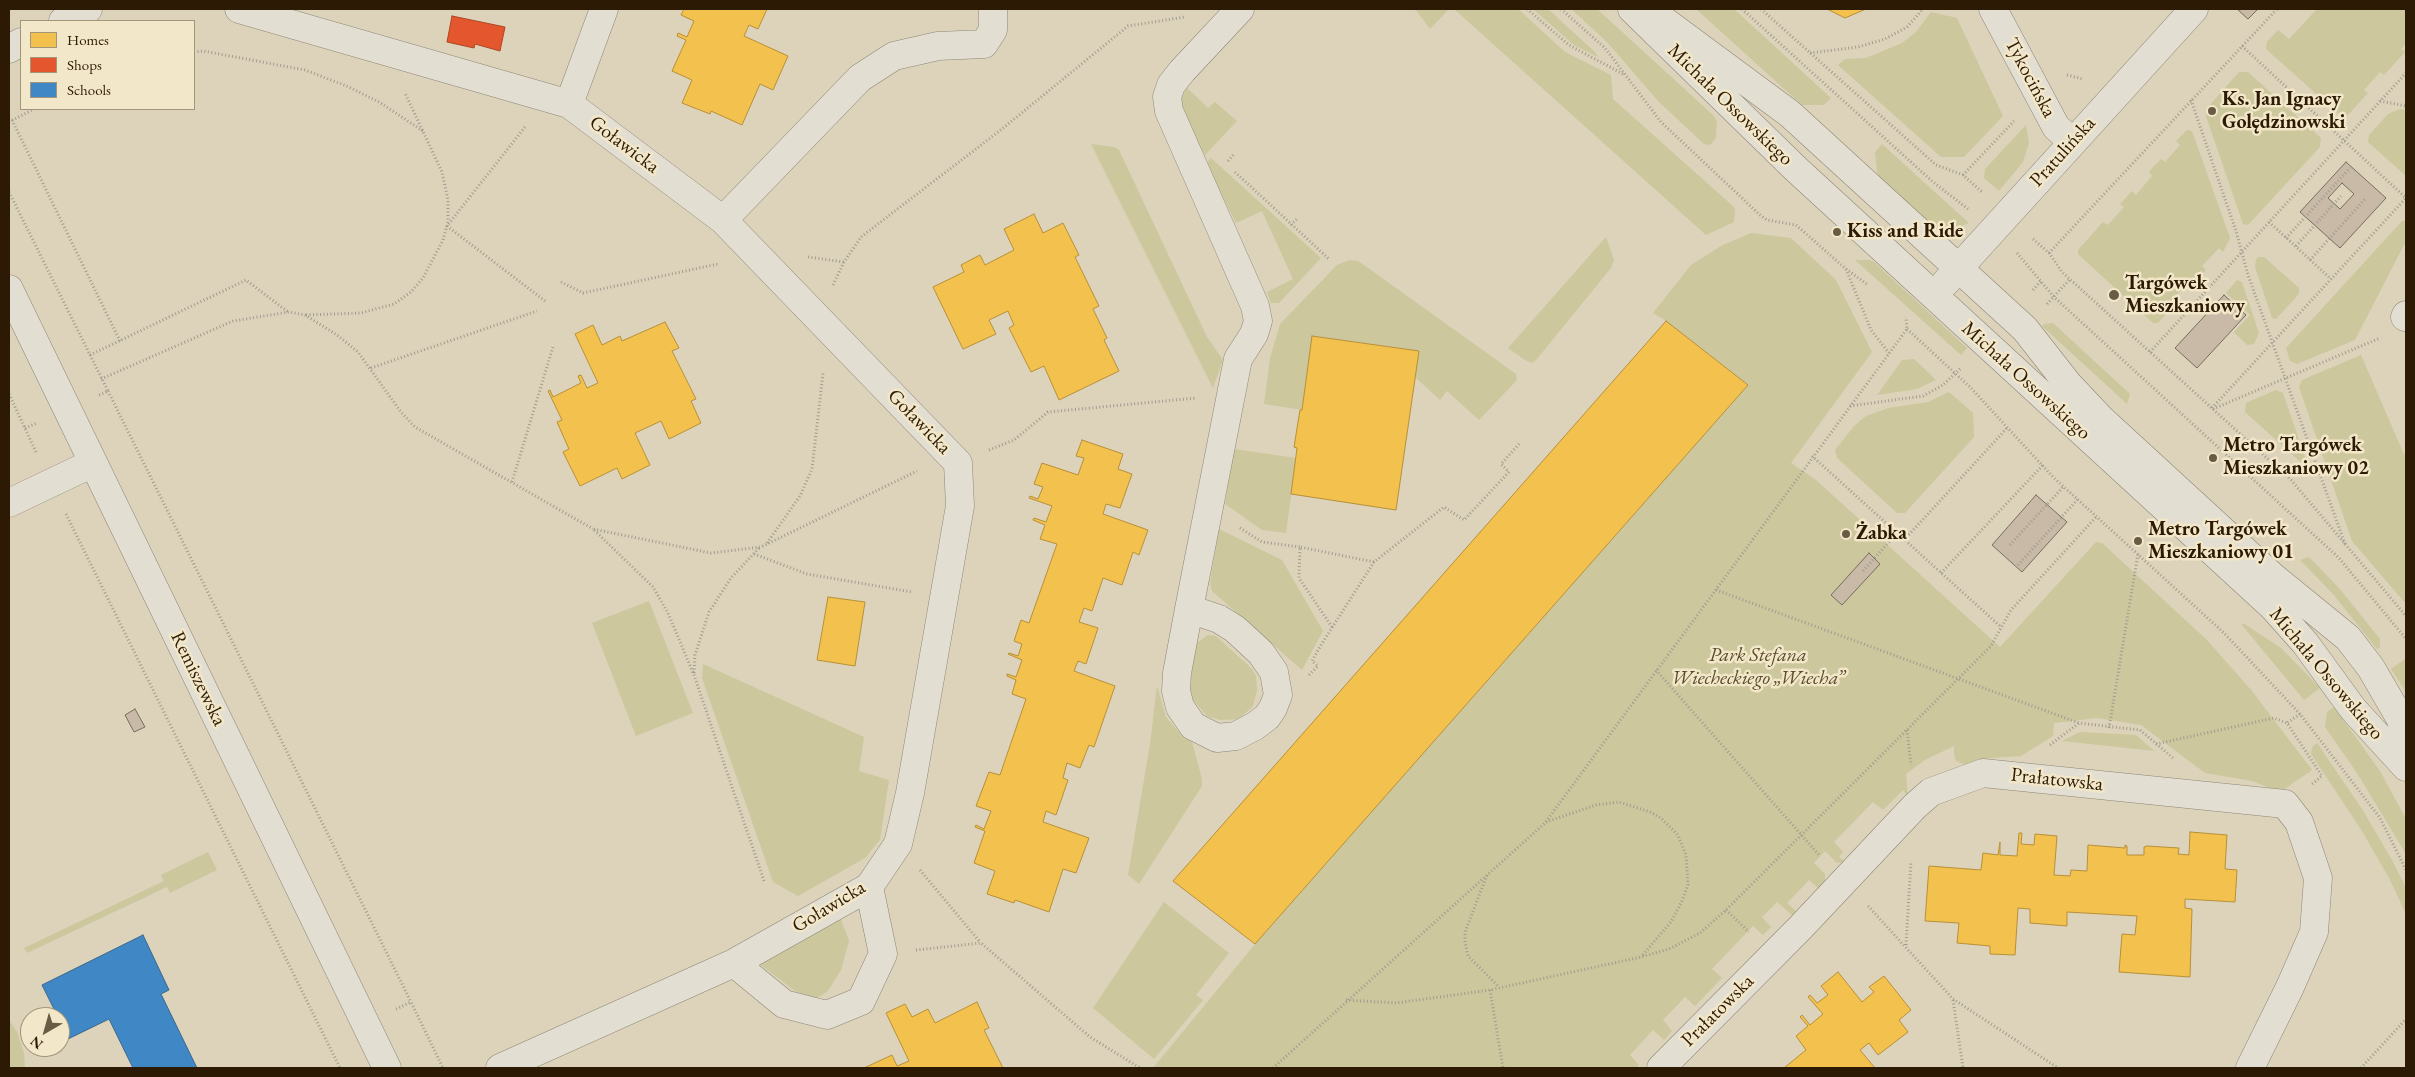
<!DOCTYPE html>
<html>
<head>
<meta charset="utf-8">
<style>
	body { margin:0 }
	#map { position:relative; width:2415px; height:1077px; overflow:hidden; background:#dcd3ba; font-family:"EB Garamond",serif }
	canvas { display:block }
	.frame { position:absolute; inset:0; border:10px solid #2d1a04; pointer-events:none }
	.legend { position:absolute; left:20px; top:20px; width:175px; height:90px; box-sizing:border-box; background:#f2e7c8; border:1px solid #a3957a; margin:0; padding:6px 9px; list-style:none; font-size:15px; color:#2d1a04 }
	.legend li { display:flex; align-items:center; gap:10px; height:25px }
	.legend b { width:25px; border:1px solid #a3957a }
	.north { position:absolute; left:20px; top:1007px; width:50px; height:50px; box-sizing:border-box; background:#f2e7c8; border:1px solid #a3957a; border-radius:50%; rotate:218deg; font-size:14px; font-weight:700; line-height:20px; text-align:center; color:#2d1a04 }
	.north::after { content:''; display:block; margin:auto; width:18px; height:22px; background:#6a5b44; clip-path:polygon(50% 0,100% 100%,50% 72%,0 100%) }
</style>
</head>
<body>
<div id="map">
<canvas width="2415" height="1077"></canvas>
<div class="frame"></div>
<ul class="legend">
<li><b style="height:14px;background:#f2c14e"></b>Homes</li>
<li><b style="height:14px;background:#e4572e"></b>Shops</li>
<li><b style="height:14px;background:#3f88c5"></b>Schools</li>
</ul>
<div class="north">N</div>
</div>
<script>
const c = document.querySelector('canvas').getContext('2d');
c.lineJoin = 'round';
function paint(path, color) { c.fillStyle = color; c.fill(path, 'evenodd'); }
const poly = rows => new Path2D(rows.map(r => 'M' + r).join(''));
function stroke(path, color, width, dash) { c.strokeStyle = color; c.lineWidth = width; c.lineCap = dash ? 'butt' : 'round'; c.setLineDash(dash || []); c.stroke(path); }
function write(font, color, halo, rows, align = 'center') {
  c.font = font + ' "EB Garamond",serif'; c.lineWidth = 5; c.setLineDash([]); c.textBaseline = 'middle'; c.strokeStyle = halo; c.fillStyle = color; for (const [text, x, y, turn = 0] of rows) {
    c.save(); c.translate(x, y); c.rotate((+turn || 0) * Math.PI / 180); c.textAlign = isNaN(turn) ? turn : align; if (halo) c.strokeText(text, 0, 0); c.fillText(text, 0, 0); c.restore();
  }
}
const green = poly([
	[1415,9,1449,9,1430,29],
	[1454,9,1518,9,1565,52,1611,75,1613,99,1735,208,1734,222,1706,235],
	[1533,9,1548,9,1595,52,1598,57,1574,45],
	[1571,9,1597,9,1713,115,1717,121,1716,138,1710,145,1704,144,1659,102,1607,42],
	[1696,9,1734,9,1831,98,1824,105,1802,105],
	[2317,9,2406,9,2406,43,2401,49,2405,52,2384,75,2380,72,2364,90,2368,93,2347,116,2340,115,2266,49,2267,42,2278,30,2289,39],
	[1931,12,1957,18,2003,116,1964,157,1941,157,1838,65,1845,59,1866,58,1902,43,1916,32],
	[2239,72,2248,72,2321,138,2320,147,2248,225,2243,224,2206,116,2209,106],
	[1187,88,1208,108,1215,102,1237,121,1205,155,1185,119,1180,101],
	[2400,109,2406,110,2406,176,2368,142,2369,135,2388,114],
	[2026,125,2029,143,2023,162,1999,191,1984,178,1985,169],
	[2187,130,2192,131,2230,238,2223,252,2219,248,2202,266,2206,270,2194,283,2190,280,2174,298,2177,302,2158,323,2153,323,2078,254,2078,250,2103,222,2108,225,2124,207,2120,204,2132,191,2136,195,2152,176,2149,172,2154,166,2161,159,2165,162,2180,145,2176,141],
	[1091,144,1114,147,1119,150,1207,337,1223,360,1213,388],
	[1882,144,1969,223,1951,230,1941,229,1927,221,1880,178,1877,172,1875,152],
	[1211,158,1321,258,1279,303,1271,303,1267,292,1293,279,1262,211,1236,223,1206,164],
	[2402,221,2406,221,2406,241,2355,340,2297,364,2290,361,2286,348],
	[1751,233,1791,238,1836,280,1872,352,1791,463,1816,480,2000,647,2096,542,2102,543,2207,640,2252,691,2312,770,2280,792,2252,781,2205,773,2141,725,2097,718,2054,723,2053,736,2021,756,1991,758,1964,764,1956,761,1954,755,1954,746,1925,760,1906,774,1908,797,1903,790,1883,810,1873,802,1834,842,1843,852,1839,857,1845,862,1837,863,1825,851,1814,863,1825,874,1825,882,1819,889,1809,880,1787,903,1797,912,1793,916,1777,902,1762,917,1771,927,1763,935,1753,926,1712,969,1722,978,1695,1006,1685,997,1663,1020,1672,1031,1664,1040,1653,1030,1630,1055,1639,1065,1636,1068,1153,1068,1255,944,1748,385,1666,321,1653,313,1691,265,1721,246],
	[1606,237,1614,260,1611,268,1536,360,1532,363,1525,360,1508,348],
	[2258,257,2264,257,2299,288,2299,294,2276,319,2272,318,2255,267,2256,260],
	[1349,260,1358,261,1364,265,1516,374,1517,380,1479,420,1447,391,1440,400,1415,377,1419,351,1313,336,1302,410,1264,404,1270,358,1280,324,1337,265],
	[1855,260,1870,260,1874,262,1967,348,1961,355],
	[2237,280,2242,282,2259,333,2254,344,2247,345,2234,332,2250,315,2226,293],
	[2053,323,2130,394,2127,404,2042,326,2044,324],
	[2361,355,2406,459,2406,604,2352,541,2299,387,2302,380],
	[1914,359,1936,380,1917,389,1877,395,1902,360],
	[2276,390,2283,393,2307,463,2304,465,2245,412,2246,403],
	[1949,392,1973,413,1974,437,1905,513,1897,513,1837,458,1835,450,1855,425,1866,416,1888,408,1928,402],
	[1234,449,1296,458,1286,533,1262,530,1225,504],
	[1219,529,1282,560,1323,631,1302,670,1212,591,1210,583],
	[2309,557,2339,588,2380,639,2380,647,2377,649,2333,594,2300,560],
	[649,601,693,713,636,736,592,623],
	[2243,623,2281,648,2320,688,2304,700,2242,625],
	[1208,635,1216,636,1252,669,1256,676,1257,690,1253,706,1239,719,1220,720,1207,716,1193,700,1190,692,1194,645],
	[2406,658,2406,692,2391,669],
	[703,664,864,737,859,771,889,780,880,840,865,858,798,896,773,882,702,678],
	[1157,686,1166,717,1182,736,1192,742,1202,779,1202,786,1139,884,1128,875,1150,744],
	[2334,707,2380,771,2406,819,2406,854,2357,773,2325,727,2327,712],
	[2080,732,2136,735,2154,751,2062,741],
	[2317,743,2362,809,2392,860,2406,888,2406,914,2389,878,2362,831,2311,754,2313,746],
	[208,852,217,870,170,893,167,887,27,953,24,948,164,881,161,875],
	[1164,902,1229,953,1196,995,1203,1000,1154,1059,1093,1008],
	[839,914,849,941,841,970,828,991,815,999,803,997,761,965,760,957],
	[9,1020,17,1032,24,1053,25,1068,9,1068]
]);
const homes = poly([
	[684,9,767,9,758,29,749,25,744,36,788,56,773,90,760,84,742,125,711,111,710,114,682,103,692,80,672,71,686,40,677,36,678,33,687,37,694,21,681,15,684,9],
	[1827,9,1866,9,1845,18,1827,9],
	[1034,214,1043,233,1063,223,1079,255,1075,257,1099,306,1093,309,1107,338,1104,340,1119,371,1059,400,1044,366,1031,372,1009,328,1014,325,1008,311,989,320,996,334,963,349,933,287,964,272,961,265,980,255,985,265,1014,250,1004,229,1034,214],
	[1666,321,1748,385,1255,944,1173,881,1666,321],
	[665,322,679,348,672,351,696,399,691,401,701,423,669,439,661,421,635,433,650,465,622,479,617,468,580,486,563,452,569,449,557,422,562,420,548,391,550,390,553,397,581,383,578,376,581,375,587,388,598,383,575,334,593,325,602,345,620,336,622,341,665,322],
	[1312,336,1419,351,1396,510,1291,494,1297,448,1294,447,1300,410,1302,410,1312,336],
	[1082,440,1123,454,1118,469,1132,474,1120,508,1106,504,1103,514,1148,530,1139,555,1133,552,1122,585,1103,578,1092,611,1084,608,1079,622,1098,628,1086,664,1078,661,1074,671,1115,686,1094,747,1089,745,1080,768,1067,763,1063,778,1068,780,1056,815,1046,811,1043,822,1089,838,1076,873,1063,869,1049,912,1015,900,1014,903,987,894,995,871,974,863,985,831,975,827,976,825,984,829,991,811,976,806,989,772,1000,775,1026,699,1012,694,1016,680,1007,676,1007,674,1016,677,1022,660,1008,654,1009,653,1018,656,1022,644,1014,641,1021,620,1029,623,1057,544,1040,539,1045,525,1033,520,1034,518,1046,522,1052,506,1029,498,1030,496,1038,499,1043,487,1034,484,1042,463,1078,475,1084,458,1076,456,1082,440],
	[828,597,865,602,855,666,817,660,828,597],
	[2190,832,2227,835,2225,869,2237,870,2235,902,2185,899,2185,908,2192,909,2190,977,2119,972,2122,934,2135,935,2137,916,2067,912,2067,926,2030,923,2030,909,2018,908,2015,955,1990,954,1990,946,1957,943,1959,923,1925,921,1929,866,1981,870,1983,853,1998,855,2000,842,2000,855,2017,856,2019,833,2022,833,2021,844,2034,845,2035,834,2057,836,2054,875,2070,876,2071,870,2087,871,2088,845,2125,848,2125,845,2127,846,2127,855,2144,855,2144,847,2147,846,2179,848,2178,854,2189,855,2190,832],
	[1838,972,1862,1002,1874,992,1869,987,1884,976,1911,1010,1899,1020,1908,1032,1878,1055,1869,1043,1860,1050,1875,1068,1784,1068,1806,1050,1796,1036,1808,1026,1800,1017,1802,1015,1810,1025,1823,1014,1808,997,1810,995,1817,1003,1828,995,1821,986,1838,972],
	[977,1002,989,1028,984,1030,1003,1068,864,1068,892,1055,897,1066,909,1061,886,1013,905,1004,912,1017,928,1009,935,1023,977,1002]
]);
const shops = poly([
	[452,16,505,27,500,51,475,44,474,48,447,42,452,16]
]);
const schools = poly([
	[143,935,169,990,161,994,197,1068,133,1068,109,1019,68,1039,60,1022,60,1017,58,1017,42,985,143,935]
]);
const building = poly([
	[2237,9,2258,9,2248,19,2237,9],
	[2346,162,2386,198,2340,248,2300,212,2346,162],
	[2342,183,2354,194,2340,209,2328,198,2342,183],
	[2224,295,2246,315,2197,368,2175,348,2224,295],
	[2036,495,2067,522,2022,572,1992,545,2036,495],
	[1869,553,1880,564,1842,605,1831,595,1869,553],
	[135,709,145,727,134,732,125,715,135,709]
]);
const path = poly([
	[1527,9,1569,45,1623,74],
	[1561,9,1605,48,1661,122,1760,215,1767,220,1796,225,1846,269,1868,285],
	[1742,9,1933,182,1968,209],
	[1761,9,1936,165,1963,175,1982,192],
	[2242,46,2406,198],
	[194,52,203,51,305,70,349,87,379,102,423,131],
	[1810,53,1858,47,1885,39,1907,27,1923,9],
	[2067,75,2083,79],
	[2191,100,2236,231,2248,275,2345,544],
	[2380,101,2406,106],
	[12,120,120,341],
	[9,122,34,109],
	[525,127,447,226,545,301],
	[1228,161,1234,154],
	[1235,172,1330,260],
	[1963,175,2014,121],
	[9,192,108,391,97,396],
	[2269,222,2331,279],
	[1291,225,1298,218],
	[2286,238,2350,168],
	[2033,239,2049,253,2062,272,2291,480,2406,616],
	[2296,246,2341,196],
	[2017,253,2054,297,2339,558,2406,639],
	[2049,253,2277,9],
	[808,257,844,262],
	[2310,260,2366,198],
	[1846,269,1871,330,1889,353],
	[561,282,583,293,718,264],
	[833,285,844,262,861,237,1002,129,1128,26,1185,17],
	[2033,290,2041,281],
	[2047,304,2070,279],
	[306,315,361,313,394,304,411,292,423,278,443,240,448,222,448,200,442,172,405,93],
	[1907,329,1970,387,2053,477,2224,633,2300,714,2380,818,2406,870],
	[2150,352,2406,73],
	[90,355,246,280,288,312],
	[371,368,537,311],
	[101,379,233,321,289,312,305,315,337,335,358,352,401,412,415,427,593,529],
	[108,391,411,1002],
	[9,394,36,452],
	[1850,406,1923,396,1943,385,1961,368],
	[2212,408,2406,198],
	[2213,409,2380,338],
	[25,428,37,423],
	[989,450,1014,440,1048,412,1196,398],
	[1812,456,2001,627],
	[512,482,553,347],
	[66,514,340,1068],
	[1240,528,1262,542,1300,547],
	[1904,540,2008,427],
	[767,543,800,496,812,469,823,373],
	[2010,545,2064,486],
	[754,554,807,574,912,592],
	[2018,565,2078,499],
	[1863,571,1897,533],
	[1941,573,2043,465],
	[1716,590,2079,723],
	[1332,627,1299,578,1300,547,1374,562],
	[1656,670,1820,856],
	[694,673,695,655,709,612,731,578,760,547],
	[1309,675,1318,666,1312,661,1321,645,1374,562,1444,507,1464,520,1509,472,1501,464,1520,443],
	[2300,714,2287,723,2322,776,2311,785],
	[2109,728,2138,554],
	[1907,730,1911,765],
	[2156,744,2274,718,2287,723],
	[2050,745,2079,723,2140,730,2173,758],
	[1546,822,1596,805,1619,802,1650,812,1661,818,1678,835,1686,855,1688,885,1682,901,1671,922,1641,957],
	[920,870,980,942],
	[1487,875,1465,932,1465,942,1468,956,1499,987],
	[764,881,694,675,668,613,653,587,593,529,711,553,761,547,917,471],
	[1868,906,1953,999,2058,1068],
	[1726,910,1749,932],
	[1906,945,1911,861],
	[916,950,981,943,1090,1037,1140,1068],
	[1490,990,1503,1068],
	[1346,1000,1396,1003,1490,990,1641,957,1669,949,1700,933,1726,910,1991,646,2011,610,2097,516],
	[1953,1000,1963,1068],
	[396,1009,411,1002,443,1068],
	[1273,1068,1545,823,1907,329,1906,317],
	[2361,1068,2406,1019]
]);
const minor = poly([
	[239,9,569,104,723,220,958,463,960,506,910,793,898,844,869,887,734,963,500,1068],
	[1632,9,1796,169,2273,607,2305,643,2353,709,2406,767],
	[1993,9,2056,127,2073,142],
	[1663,20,1790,114,2025,329,2068,384,2101,419,2272,576,2348,638,2371,668,2400,718,2406,734],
	[63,21,88,9],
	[9,49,21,42],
	[569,104,604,9],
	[723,220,860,78,894,56,938,46,984,44,993,30,993,9],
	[1946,282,2194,9],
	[9,289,387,1068],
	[2405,317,2406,315],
	[9,503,93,463],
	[1189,609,1219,619,1235,629,1261,653,1274,672,1278,695,1273,708,1267,717,1255,726,1236,736,1217,738,1193,726,1180,707,1176,691,1177,673,1189,609,1238,359,1254,334,1258,321,1255,306,1169,111,1167,97,1171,85,1182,71,1240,9],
	[734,963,784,1004,827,1015,861,1001,883,954,869,887],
	[1661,1068,1800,928,1915,806,1931,792,1983,773,2285,804,2299,822,2318,878,2314,932,2290,987,2250,1068]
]);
const markers = [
	[2212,111,5,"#6a5b44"],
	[1837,232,5,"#6a5b44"],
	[2114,295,6,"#6a5b44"],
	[2213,458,5,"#6a5b44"],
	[1846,534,5,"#6a5b44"],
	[2138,541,5,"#6a5b44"]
];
const streetNames = [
	["Tykocińska",2030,78,62],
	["Michała Ossowskiego",1730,105,44],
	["Goławicka",624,145,37],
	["Pratulińska",2063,152,-48],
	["Michała Ossowskiego",2026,381,42],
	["Goławicka",919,422,46],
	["Michała Ossowskiego",2326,674,50],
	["Remiszewska",198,679,64],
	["Prałatowska",2057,780,6],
	["Goławicka",829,907,-31],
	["Prałatowska",1718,1011,-45]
];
const poiNames = [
	["Ks. Jan Ignacy",2222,100],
	["Golędzinowski",2222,123],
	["Kiss and Ride",1847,232],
	["Targówek",2125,284],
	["Mieszkaniowy",2125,307],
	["Metro Targówek",2223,446],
	["Mieszkaniowy 02",2223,469],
	["Metro Targówek",2148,530],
	["Mieszkaniowy 01",2148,553],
	["Żabka",1856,534]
];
const parkNames = [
	["Park Stefana",1758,656],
	["Wiecheckiego „Wiecha”",1758,679]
];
paint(green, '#ccc79c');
paint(homes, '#f2c14e');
stroke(homes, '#b78f38', 1);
paint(shops, '#e4572e');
stroke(shops, '#ad4521', 1);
paint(schools, '#3f88c5');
stroke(schools, '#3a678b', 1);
paint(building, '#c8baa7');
stroke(building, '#756d5d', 1);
stroke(minor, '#8d8675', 29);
stroke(path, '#a09b8f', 3, [1, 2.5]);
stroke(minor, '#e3ded2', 28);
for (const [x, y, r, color] of markers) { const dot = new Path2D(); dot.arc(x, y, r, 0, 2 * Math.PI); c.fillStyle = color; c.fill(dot); stroke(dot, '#f2e7c8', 2); }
write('20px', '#2d1a04', '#f2e7c8', streetNames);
write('bold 20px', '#2d1a04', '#f2e7c8', poiNames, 'left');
write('italic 20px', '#584b2a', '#f2e7c8', parkNames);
</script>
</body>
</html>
